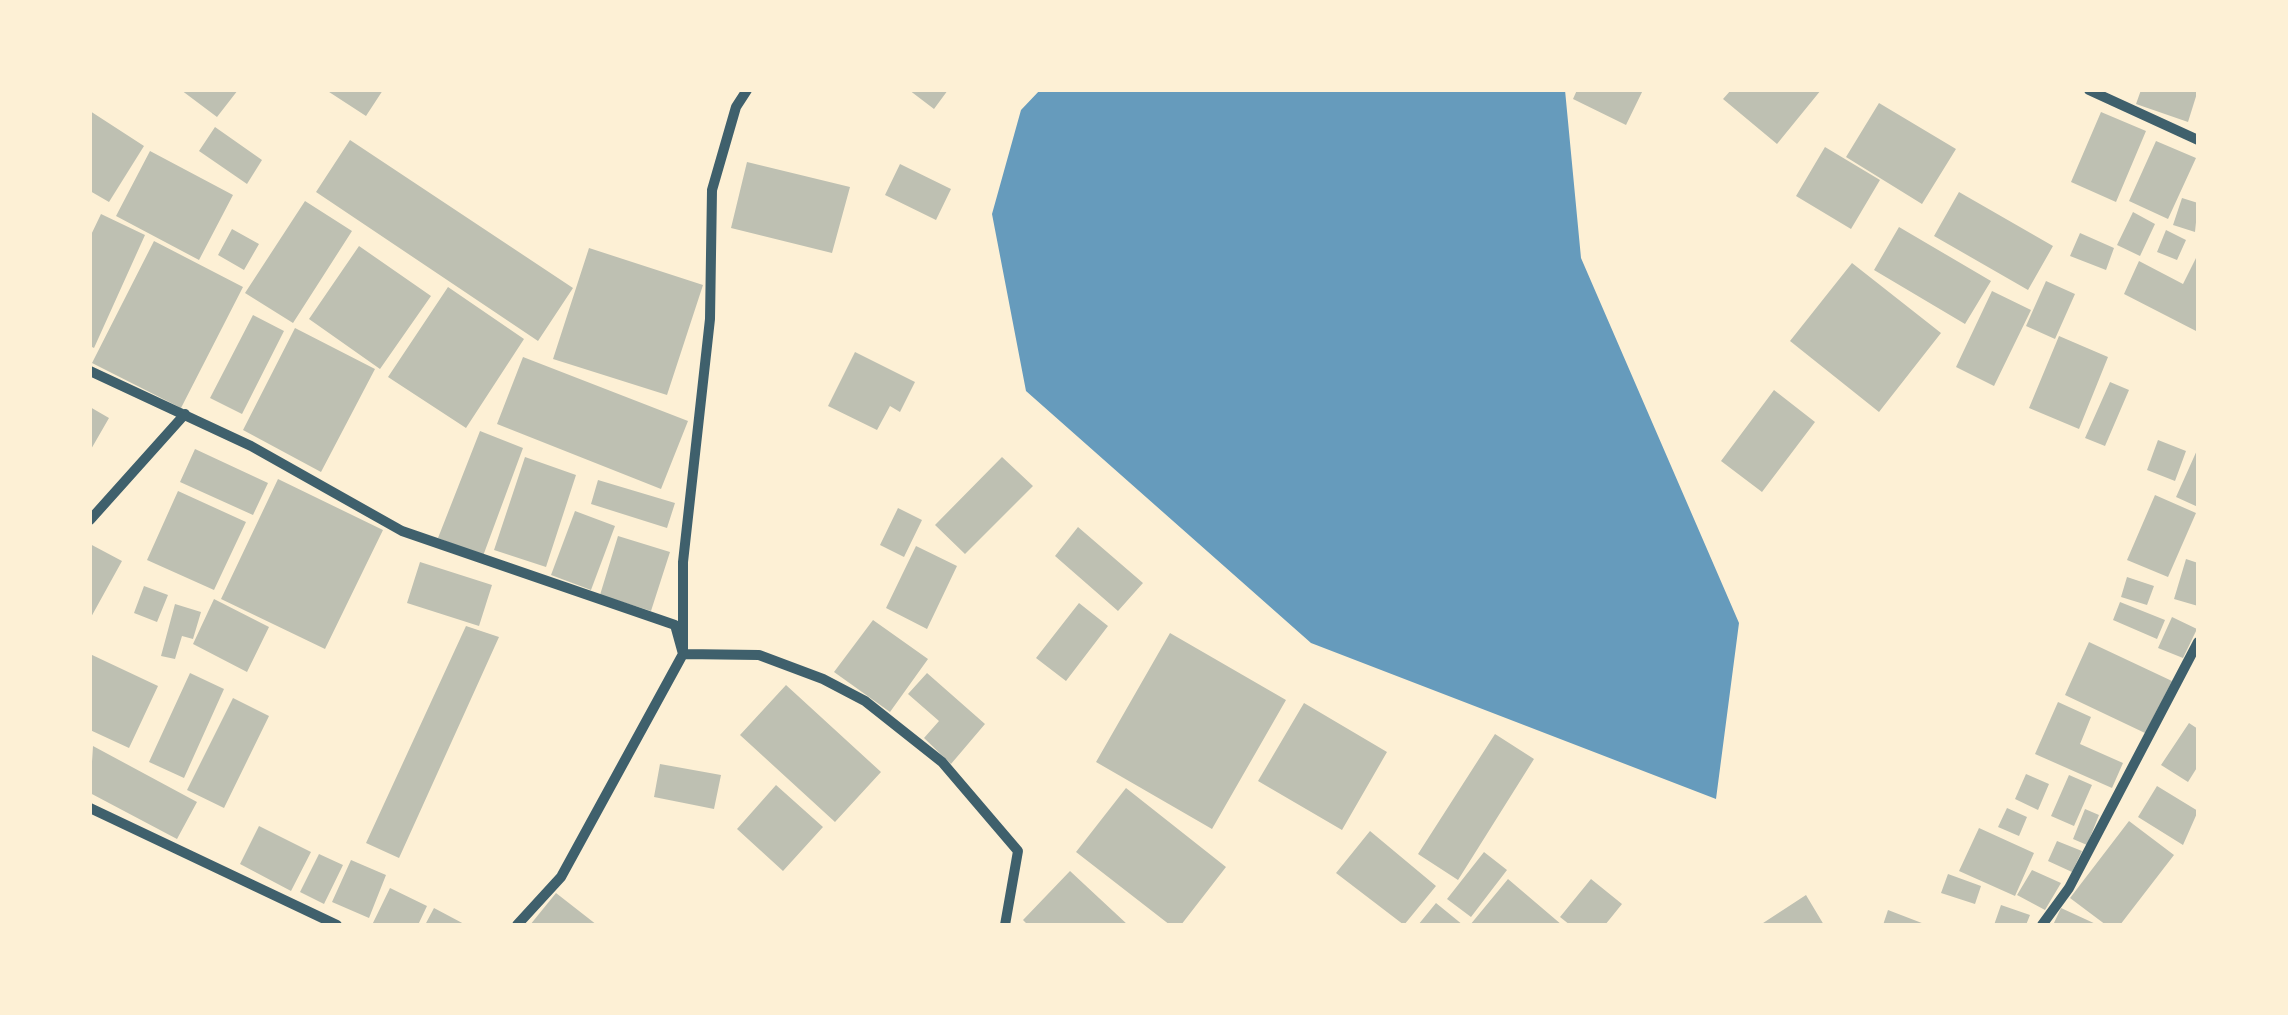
<!DOCTYPE html>
<html>
<head>
<meta charset="utf-8">
<style>
	body { margin:0 }
	#map { position:relative; width:2288px; height:1015px; overflow:hidden; background:#fdf0d5; font-family:"PT Sans",sans-serif }
	canvas { display:block }
	.frame { position:absolute; inset:0; border:92px solid #fdf0d5; pointer-events:none }
</style>
</head>
<body>
<div id="map">
<canvas width="2288" height="1015"></canvas>
<div class="frame"></div>
</div>
<script>
const c = document.querySelector('canvas').getContext('2d');
c.lineJoin = 'round';
function paint(path, color) { c.fillStyle = color; c.fill(path, 'evenodd'); }
const poly = rows => new Path2D(rows.map(r => 'M' + r).join(''));
function stroke(path, color, width, dash) { c.strokeStyle = color; c.lineWidth = width; c.lineCap = dash ? 'butt' : 'round'; c.setLineDash(dash || []); c.stroke(path); }
const water = poly([
	[1040,90,1565,90,1581,258,1739,623,1716,799,1311,643,1026,391,992,214,1021,110]
]);
const building = poly([
	[181,90,238,90,217,117],
	[326,90,383,90,366,116],
	[909,90,948,90,934,109],
	[1577,90,1643,90,1626,125,1573,99],
	[1731,90,1821,90,1777,144,1723,99],
	[2141,90,2198,90,2188,122,2136,104],
	[1879,103,1956,149,1922,204,1846,157],
	[90,111,144,146,109,202,90,191],
	[2101,112,2146,131,2116,202,2071,182],
	[215,127,262,160,247,184,199,151],
	[350,140,573,288,538,341,316,192],
	[2156,141,2196,158,2168,219,2129,201],
	[1825,147,1880,180,1851,229,1796,196],
	[150,151,233,195,199,260,116,216],
	[747,162,850,187,832,253,731,228],
	[900,164,951,189,936,220,885,195],
	[1959,192,2053,246,2028,290,1934,236],
	[2182,198,2198,203,2195,232,2173,225],
	[305,201,352,231,293,323,245,293],
	[2133,212,2155,224,2140,256,2117,245],
	[101,214,145,235,94,348,90,346,90,237],
	[1899,227,1991,281,1965,324,1874,270],
	[232,229,259,244,244,270,218,255],
	[2166,230,2186,240,2177,260,2157,252],
	[2080,233,2114,248,2106,270,2070,256],
	[154,241,243,287,181,408,92,363],
	[359,246,431,296,380,369,309,319],
	[589,248,703,285,667,395,553,359],
	[2198,254,2198,332,2124,294,2139,261,2183,284],
	[1852,263,1941,333,1879,412,1790,341],
	[2046,281,2075,294,2055,339,2026,326],
	[448,287,524,339,466,428,388,377],
	[1992,291,2031,310,1994,386,1956,367],
	[253,315,284,331,242,414,210,398],
	[295,328,375,369,321,472,243,430],
	[2059,336,2108,357,2079,429,2029,408],
	[855,352,915,382,900,412,890,406,877,430,828,406],
	[523,357,688,421,661,489,497,424],
	[2110,382,2129,390,2105,446,2085,438],
	[1774,390,1815,422,1762,492,1721,461],
	[90,407,109,418,90,451],
	[480,431,523,448,483,556,438,538],
	[2158,440,2186,451,2175,481,2147,470],
	[2198,448,2198,507,2176,497],
	[195,449,268,483,253,515,180,482],
	[525,457,576,475,546,567,494,550],
	[1002,457,1033,486,965,554,935,525],
	[278,479,383,530,325,649,221,599],
	[598,480,675,503,667,528,591,504],
	[178,491,246,522,214,590,147,560],
	[2155,495,2196,513,2168,577,2127,560],
	[898,508,922,520,904,557,880,545],
	[575,511,615,526,591,590,551,575],
	[1078,527,1143,583,1118,611,1055,556],
	[618,536,670,552,651,611,600,595],
	[90,544,122,561,90,619],
	[916,546,957,566,927,629,886,608],
	[2186,559,2198,563,2198,606,2174,599],
	[420,562,492,585,479,626,407,603],
	[2127,577,2154,586,2147,605,2121,597],
	[144,586,168,595,157,622,134,613],
	[214,599,269,627,247,672,193,644],
	[2120,602,2165,620,2157,639,2113,620],
	[1079,603,1108,626,1066,681,1036,658],
	[175,604,201,612,193,639,182,636,175,659,161,656],
	[2172,617,2197,629,2183,658,2158,648],
	[873,620,928,659,890,712,834,672],
	[466,626,499,637,399,858,366,843],
	[1170,633,1286,700,1212,829,1096,762],
	[2089,642,2172,681,2145,733,2065,695],
	[90,654,158,686,129,748,90,730],
	[190,673,224,689,184,778,149,762],
	[927,673,985,724,951,764,924,738,939,721,908,694],
	[786,685,881,772,835,822,740,735],
	[233,698,269,716,224,808,187,790],
	[2058,702,2091,717,2080,744,2123,763,2112,788,2035,754],
	[1304,703,1387,752,1342,830,1258,781],
	[2189,723,2198,729,2198,766,2188,782,2161,765],
	[1495,734,1534,759,1458,880,1418,854],
	[93,746,197,802,177,839,90,793],
	[660,764,721,775,714,809,654,797],
	[2026,774,2049,784,2038,810,2015,799],
	[2069,775,2092,785,2074,826,2051,816],
	[776,785,823,827,783,871,737,829],
	[2157,786,2198,811,2183,845,2138,817],
	[1126,788,1226,867,1181,925,1170,925,1076,852],
	[2007,808,2027,817,2019,836,1998,827],
	[2085,809,2099,815,2087,845,2073,839],
	[2129,821,2174,855,2120,925,2106,925,2070,898],
	[259,826,311,852,291,891,240,864],
	[1979,828,2034,853,2015,896,1959,871],
	[1370,831,1436,886,1404,925,1336,873],
	[2057,841,2082,851,2072,872,2048,861],
	[1484,852,1507,870,1471,917,1447,899],
	[319,854,343,865,324,904,300,892],
	[351,860,386,875,369,918,332,902],
	[2032,870,2061,883,2045,910,2017,895],
	[1070,871,1128,925,1028,925,1023,920],
	[1948,874,1981,886,1975,904,1941,893],
	[1508,879,1562,925,1470,925],
	[1591,879,1622,904,1605,925,1570,925,1560,917],
	[390,888,427,906,418,925,372,925],
	[556,893,597,925,530,925],
	[1806,895,1824,925,1760,925],
	[1436,903,1463,925,1418,925],
	[2001,905,2030,915,2026,925,1994,925],
	[434,908,466,925,425,925],
	[2061,908,2098,925,2053,925],
	[1888,910,1927,925,1883,925]
]);
const minor = poly([
	[2089,90,2198,140],
	[90,371,251,446,402,531,675,625,683,654,759,655,823,679,865,701,942,762,1018,851,1005,925],
	[90,520,185,414],
	[90,808,337,925],
	[517,925,561,877,683,654,683,562,710,319,712,190,736,107,747,90],
	[2042,925,2069,888,2198,642]
]);
paint(water, '#669bbc');
paint(building, '#bec0b2');
stroke(minor, '#3f606c', 10);
</script>
</body>
</html>
